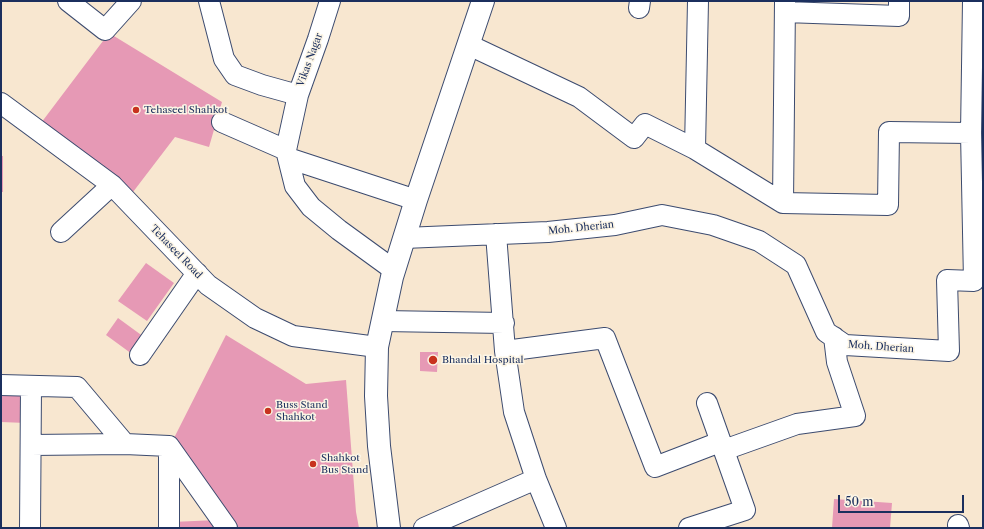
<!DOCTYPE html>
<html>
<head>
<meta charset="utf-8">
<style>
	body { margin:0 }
	#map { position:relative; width:984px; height:529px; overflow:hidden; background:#f8e7d0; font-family:"Libre Caslon Text",serif }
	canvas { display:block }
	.frame { position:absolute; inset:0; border:2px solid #1b2f5e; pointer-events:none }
	.scale { position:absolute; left:838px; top:495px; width:126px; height:18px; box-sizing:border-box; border:2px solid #1b2f5e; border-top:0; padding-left:5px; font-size:12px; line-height:14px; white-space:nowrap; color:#1b2f5e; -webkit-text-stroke:3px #fcf5e5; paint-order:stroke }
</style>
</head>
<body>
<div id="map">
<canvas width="984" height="529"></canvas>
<div class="frame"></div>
<div class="scale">50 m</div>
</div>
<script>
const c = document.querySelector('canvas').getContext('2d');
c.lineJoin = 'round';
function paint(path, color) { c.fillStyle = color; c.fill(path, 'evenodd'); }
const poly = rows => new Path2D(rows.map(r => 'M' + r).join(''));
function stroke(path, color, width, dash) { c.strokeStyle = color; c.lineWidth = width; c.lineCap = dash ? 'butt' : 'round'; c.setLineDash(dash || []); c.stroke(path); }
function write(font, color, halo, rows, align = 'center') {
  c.font = font + ' "Libre Caslon Text",serif'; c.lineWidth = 3; c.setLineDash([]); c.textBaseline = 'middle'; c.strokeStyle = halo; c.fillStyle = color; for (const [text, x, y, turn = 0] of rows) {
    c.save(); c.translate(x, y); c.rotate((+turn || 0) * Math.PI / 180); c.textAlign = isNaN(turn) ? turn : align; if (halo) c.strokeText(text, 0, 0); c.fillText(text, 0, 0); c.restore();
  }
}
const building = poly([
	[109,33,222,102,209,147,175,137,133,192,112,185,41,123],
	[1,156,3,156,3,192,1,192],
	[146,263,174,283,147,321,118,301],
	[118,318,144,337,132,354,106,335],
	[226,335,306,384,346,380,356,512,359,528,234,528,174,438],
	[420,352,438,352,437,372,420,371],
	[1,389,27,390,26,423,1,422],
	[834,499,892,503,890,528,832,528],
	[217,520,222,528,172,528,172,522]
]);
const minor = poly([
	[68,1,105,30,131,1],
	[209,1,224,59,235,75,262,85,298,95],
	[330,1,318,39,298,95,286,150,295,186,311,207,339,230,394,270],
	[639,8,640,1],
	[785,12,899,16,899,1],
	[469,45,579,97,634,138,645,124,695,149,783,203,888,205,889,132,971,133],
	[1,103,112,185,208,285,255,318,293,336,377,347],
	[222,122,286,150],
	[695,149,698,1],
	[288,158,416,200],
	[783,203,785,1],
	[61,232,112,185],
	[496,234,505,351,514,412,536,479,556,528],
	[404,238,548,232,615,225,662,215,713,225,759,241,796,265,826,332,845,345,949,351,947,280,974,281,971,133,973,1],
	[383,321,504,323],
	[505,351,605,338,655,467,720,442],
	[140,355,197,273],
	[1,385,77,387,125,444,169,446,227,528],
	[31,445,125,444],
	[724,450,797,424,855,416,837,362,834,337],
	[958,525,959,528],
	[30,528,31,387],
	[169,528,169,446],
	[424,528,536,479],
	[689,528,745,510,707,403]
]);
const tertiary = poly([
	[389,528,379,446,376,396,377,347,392,277,416,200,483,1]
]);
const markers = [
	[136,110,4,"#c8321e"],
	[433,360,5,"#c8321e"],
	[268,411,4,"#c8321e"],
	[313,464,4,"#c8321e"]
];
const streetNames = [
	["Vikas Nagar",310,60,-70],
	["Moh. Dherian",581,228,-6],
	["Tehaseel Road",176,252,46],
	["Moh. Dherian",881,347,4]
];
const poiNames = [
	["Tehaseel Shahkot",144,110],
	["Bhandal Hospital",442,360],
	["Buss Stand",276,405],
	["Shahkot",276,417],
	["Shahkot",321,458],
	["Bus Stand",321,470]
];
paint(building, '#e699b5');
stroke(minor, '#3c4b6f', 22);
stroke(tertiary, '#3c4b6f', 24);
stroke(minor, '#fff', 20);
stroke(tertiary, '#fff', 22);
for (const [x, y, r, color] of markers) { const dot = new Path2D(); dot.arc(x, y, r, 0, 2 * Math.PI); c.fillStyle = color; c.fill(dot); stroke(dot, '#fcf5e5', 1.5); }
write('10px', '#1b2f5e', '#fcf5e5', streetNames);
write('10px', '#1b2f5e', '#fcf5e5', poiNames, 'left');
</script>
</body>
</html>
